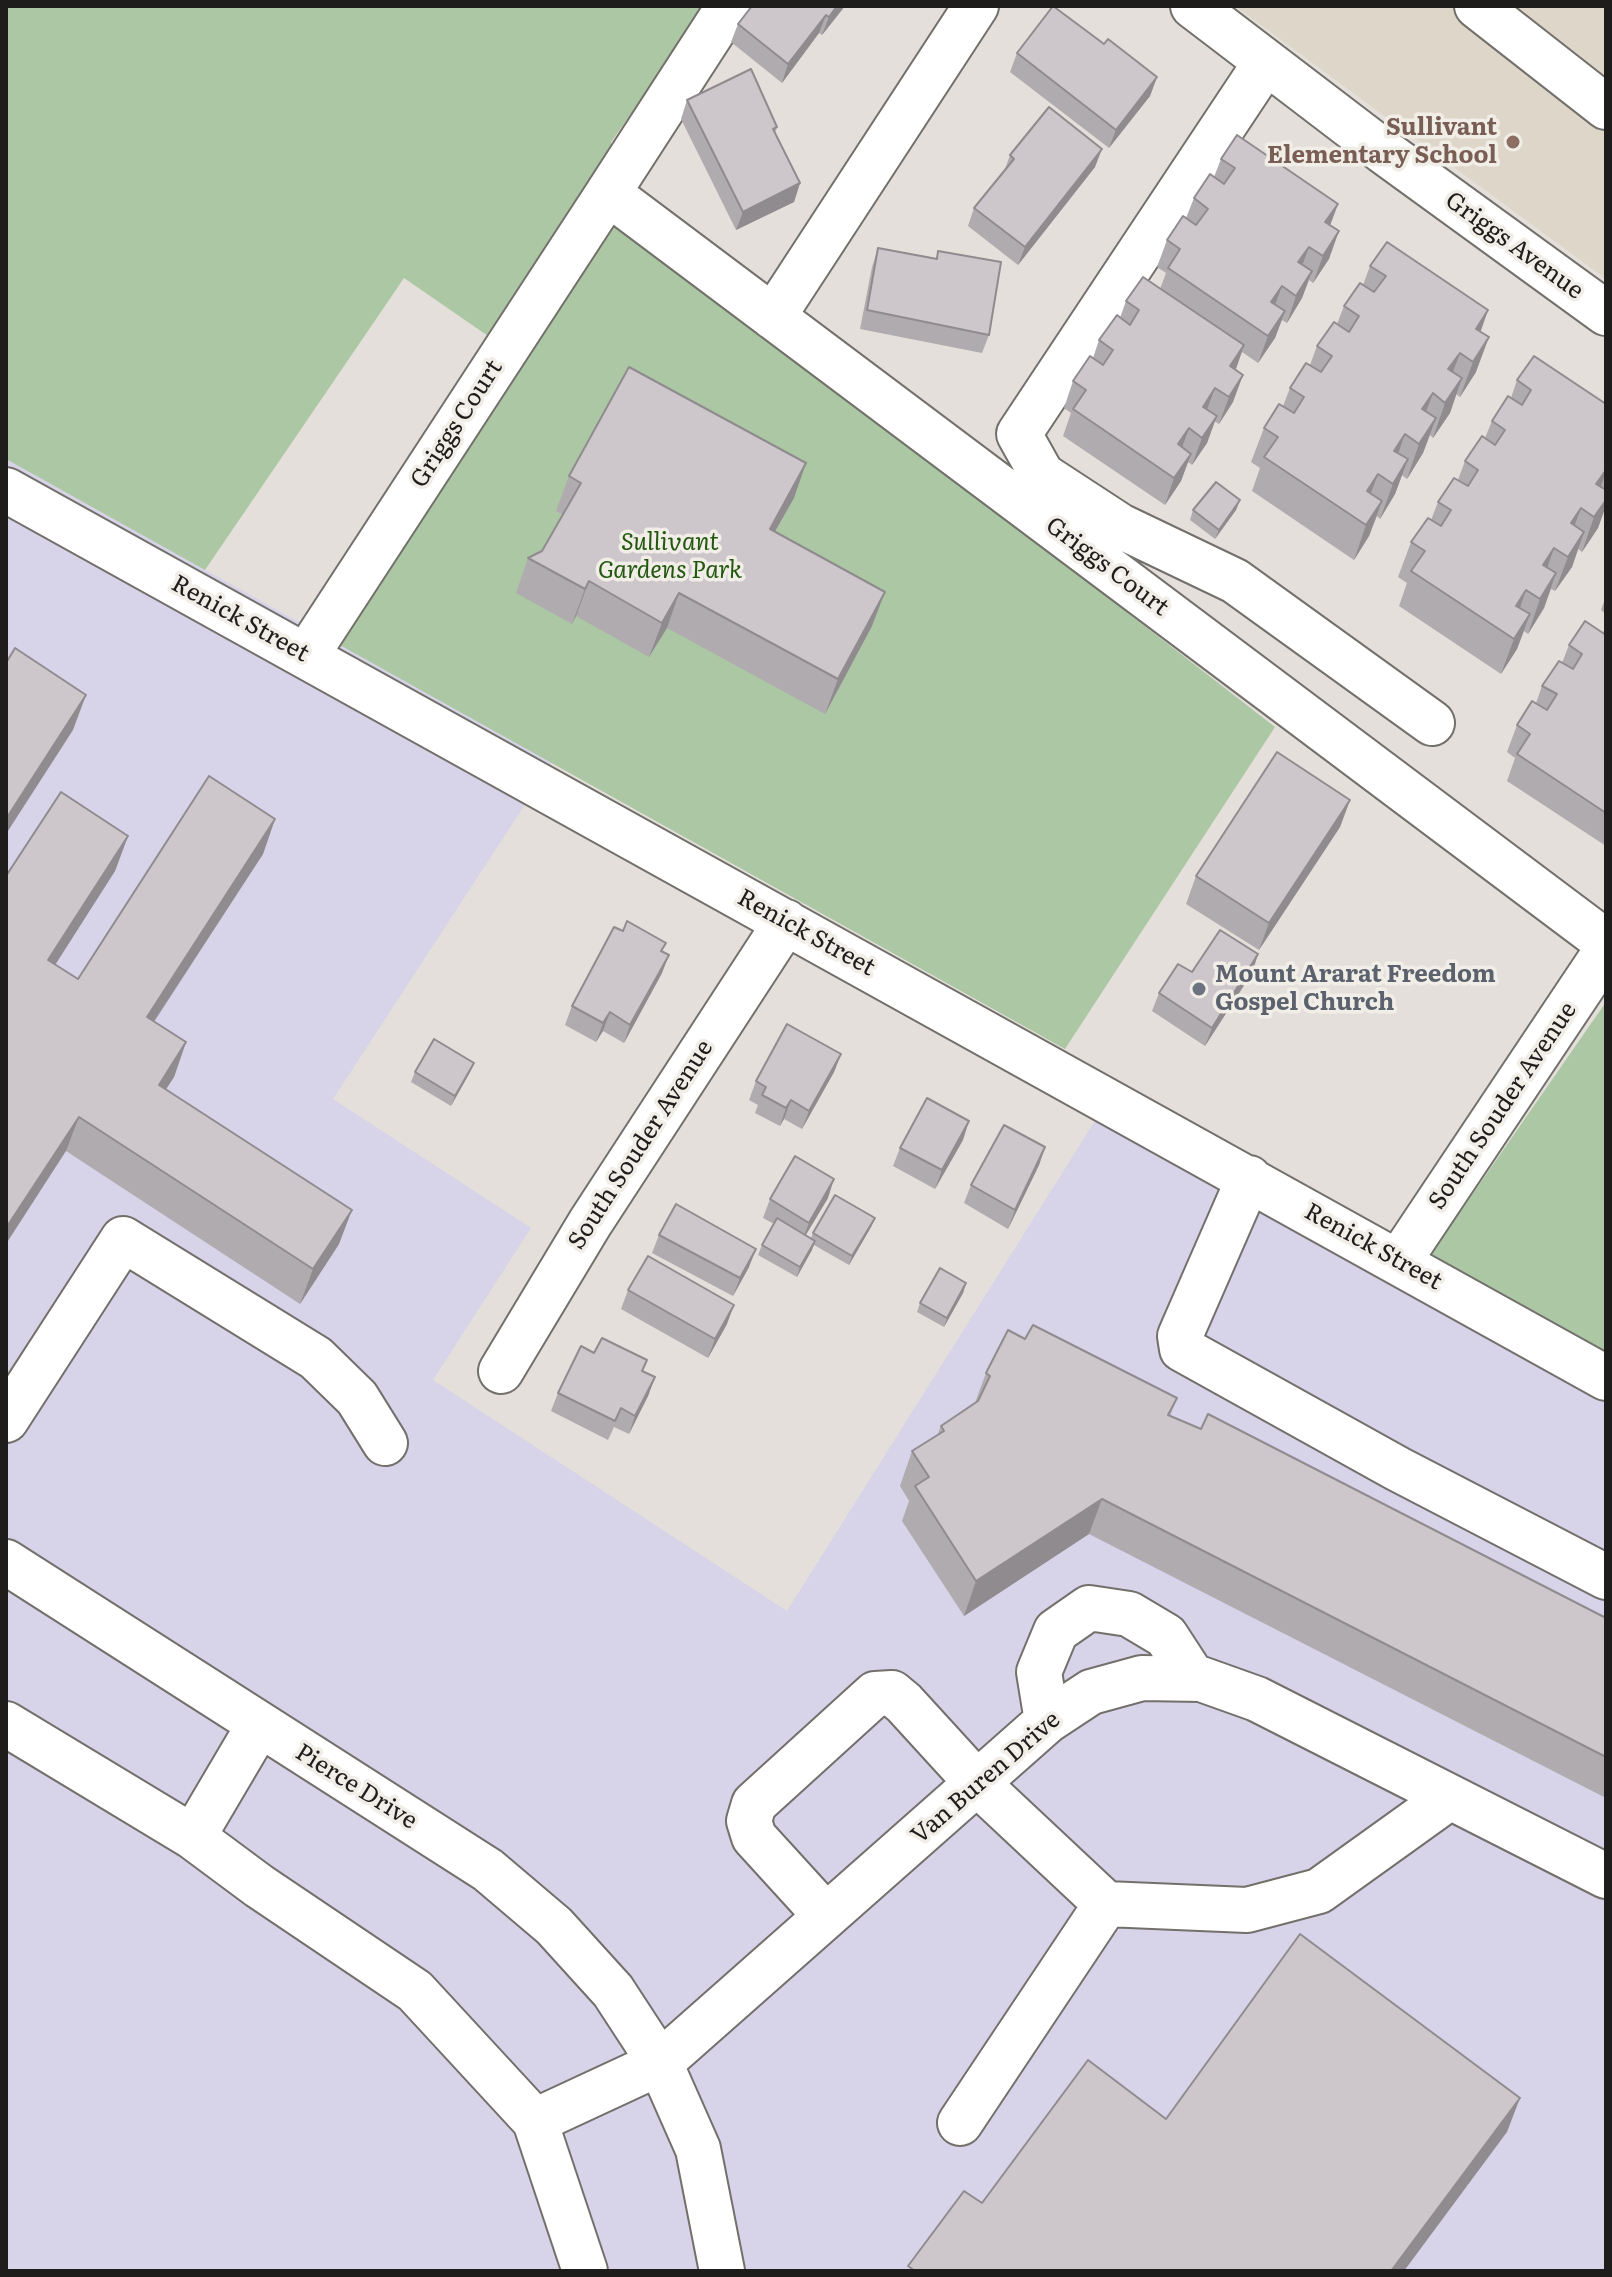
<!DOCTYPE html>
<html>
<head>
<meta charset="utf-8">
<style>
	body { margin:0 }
	#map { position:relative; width:1612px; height:2277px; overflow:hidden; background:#e4dfda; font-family:Literata,serif }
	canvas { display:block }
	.frame { position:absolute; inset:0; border:8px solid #1f1d1c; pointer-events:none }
</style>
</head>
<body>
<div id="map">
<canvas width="1612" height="2277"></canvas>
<div class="frame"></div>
</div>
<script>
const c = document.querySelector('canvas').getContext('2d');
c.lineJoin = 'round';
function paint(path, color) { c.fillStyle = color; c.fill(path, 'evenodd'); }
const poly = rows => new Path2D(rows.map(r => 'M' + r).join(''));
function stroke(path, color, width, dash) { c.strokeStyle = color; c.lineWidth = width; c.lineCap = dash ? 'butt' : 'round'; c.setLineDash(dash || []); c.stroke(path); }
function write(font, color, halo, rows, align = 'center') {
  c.font = font + ' Literata,serif'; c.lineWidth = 7; c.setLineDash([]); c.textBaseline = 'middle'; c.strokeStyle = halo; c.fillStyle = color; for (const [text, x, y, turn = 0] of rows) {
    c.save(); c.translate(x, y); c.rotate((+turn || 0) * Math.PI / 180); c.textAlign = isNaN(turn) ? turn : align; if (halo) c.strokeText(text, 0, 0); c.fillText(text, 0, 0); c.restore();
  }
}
const built = poly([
	[1235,6,1606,6,1606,279]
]);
const industrial = poly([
	[6,459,552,763,333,1099,531,1228,433,1380,787,1611,1120,1081,1606,1351,1606,2271,6,2271]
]);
const green = poly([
	[6,6,707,6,611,142,608,210,1275,727,1065,1049,338,644,517,356,404,278,205,570,6,459],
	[1606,1002,1606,1351,1431,1254]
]);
const minor = poly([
	[729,6,608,193,1606,942],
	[1193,6,1383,151,1606,313],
	[1477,6,1606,107],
	[1266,62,1019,434,1042,475,1120,526,1235,581,1432,723],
	[773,317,976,6],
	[6,490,1606,1378],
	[306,656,608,193],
	[1249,1178,1180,1336,1182,1349,1398,1469,1606,1577],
	[1399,1261,1606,951],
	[501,1371,590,1223,786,922],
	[6,1420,123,1239,316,1358,357,1398,385,1443],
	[6,1562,488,1870,554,1926,613,1991,660,2063,698,2149,722,2271],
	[1047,1721,1039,1672,1056,1631,1089,1608,1129,1614,1166,1636,1194,1679],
	[6,1724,193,1837,259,1725],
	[193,1837,259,1886,415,1991,535,2121,660,2063,1047,1721,1091,1692,1142,1678,1201,1679,1257,1699,1606,1876],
	[826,1916,754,1837,749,1821,754,1804,875,1694,892,1693,904,1703,978,1784,1106,1904,1247,1910,1319,1891,1450,1797],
	[535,2121,585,2271],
	[960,2123,1106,1904]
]);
const wall = poly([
	[845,6,822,35,819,33,782,83,731,42,738,24],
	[1104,44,1157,77,1150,96,1109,148,1010,72,1017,53],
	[687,100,777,127,775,133,800,183,794,202,736,230,681,119],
	[1010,155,1095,167,1018,265,968,226,974,208,1004,172],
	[1221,159,1338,204,1330,225,1329,259,1313,283,1309,280,1302,298,1287,323,1282,320,1275,338,1258,363,1242,352,1235,370,1233,402,1219,424,1214,421,1207,443,1192,465,1188,462,1181,481,1165,505,1063,436,1071,413,1064,408,1073,381,1093,358,1099,340,1120,318,1126,301,1160,289,1166,273,1157,267,1167,240,1186,218,1194,198,1214,177],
	[878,248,936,258,938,251,989,335,982,353,860,329,872,267],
	[1370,266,1488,310,1480,332,1476,372,1460,397,1456,394,1450,413,1433,438,1430,435,1423,453,1407,479,1402,475,1395,494,1380,519,1377,516,1369,536,1354,560,1252,491,1260,468,1251,462,1264,428,1283,406,1290,388,1310,365,1317,346,1337,324,1344,306,1363,285],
	[1517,380,1606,404,1606,509,1605,509,1598,528,1582,552,1578,549,1572,567,1555,591,1551,589,1544,608,1528,634,1524,631,1517,649,1501,674,1399,606,1407,583,1398,577,1411,542,1431,520,1438,502,1458,480,1465,461,1485,438,1492,421,1511,398],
	[569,476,794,498,775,531,872,626,825,714,667,628,649,657,576,616,572,624,516,593,528,558,542,551,563,515,556,511],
	[1240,500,1236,510,1215,539,1190,520,1193,510],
	[1606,596,1606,614,1601,610],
	[1606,625,1606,846,1507,781,1515,758,1507,752,1517,725,1536,703,1542,686,1562,663,1569,645,1603,633],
	[1350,800,1340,827,1259,950,1186,904,1196,876],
	[275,819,263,854,154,1022,186,1042,174,1077,166,1089,339,1244,300,1304,66,1151,6,876,128,836,115,871,55,964,78,979],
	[663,952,662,973,624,1043,603,1031,596,1042,565,1025,572,1006],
	[1258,954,1252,973,1205,1046,1152,1011,1159,993,1192,972],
	[841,1054,834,1072,802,1129,784,1119,780,1126,755,1113,758,1105,749,1100,756,1081],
	[474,1063,470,1072,451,1106,411,1082,415,1072],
	[963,1140,935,1189,893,1166,900,1148],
	[1045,1147,1039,1165,1008,1229,964,1203,971,1185],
	[828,1198,806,1235,811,1238,813,1233,875,1218,871,1227,849,1265,814,1245,797,1277,758,1255,762,1245,774,1224,763,1218,770,1199],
	[659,1235,749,1267,733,1296,652,1253],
	[966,1283,963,1293,944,1327,917,1312,920,1303],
	[628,1290,727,1324,708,1358,621,1309],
	[1025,1339,1177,1398,1170,1416,1606,1618,1606,1798,1089,1534,964,1616,902,1521,909,1501,900,1486,912,1451,937,1436,941,1426,975,1403,986,1373],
	[594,1353,643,1371,655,1377,648,1396,629,1434,614,1427,608,1440,551,1411,558,1393]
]);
const shadedWall = poly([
	[837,6,845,6,822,35,829,17],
	[826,15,819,33,782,83,788,64],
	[1157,77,1150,96,1109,148,1116,130],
	[1102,149,1095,167,1018,265,1025,247],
	[800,183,794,202,736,230,743,212],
	[1338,204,1328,231,1325,222],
	[1339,231,1329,259,1313,283,1323,256],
	[1309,247,1299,274,1298,262],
	[1312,271,1302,298,1287,323,1296,296],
	[1282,286,1272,313,1271,302],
	[1488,310,1476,345,1476,329],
	[1285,311,1275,338,1258,363,1268,336],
	[1489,337,1476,372,1460,397,1473,362],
	[1244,345,1235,372,1220,394,1230,366],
	[1460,353,1447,388,1448,369],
	[1243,375,1233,402,1219,424,1229,397],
	[1462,378,1450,413,1433,438,1445,403],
	[1215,388,1205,415,1193,434,1203,407],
	[1433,393,1420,428,1422,409],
	[1217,416,1207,443,1192,465,1202,438],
	[1436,418,1423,453,1407,479,1419,444],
	[1189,428,1179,456,1178,444],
	[1405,434,1393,468,1394,451],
	[1191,454,1181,481,1165,505,1174,478],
	[1408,459,1395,494,1380,519,1393,484],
	[806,463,794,498,757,563,770,529],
	[1606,470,1606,472,1595,502,1596,484],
	[1378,474,1365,509,1367,491],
	[1240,500,1236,510,1215,539,1219,530],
	[1606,500,1606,505,1598,528,1582,552,1594,517],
	[1382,501,1369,536,1354,560,1366,525],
	[1581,508,1568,543,1571,523],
	[1584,532,1572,567,1555,591,1568,557],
	[1554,548,1542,583,1543,565],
	[1556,573,1544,608,1528,634,1540,599],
	[589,581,576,616,572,624,585,589],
	[1526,590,1514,625,1516,606],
	[885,592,872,626,825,714,838,679],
	[679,593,667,628,649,657,662,623],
	[1530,614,1517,649,1501,674,1514,639],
	[86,695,73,730,6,834,6,819],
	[1350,800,1340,827,1259,950,1269,923],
	[275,819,263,854,134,1052,147,1017],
	[128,836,115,871,36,995,48,960],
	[1258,954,1252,973,1205,1046,1212,1028],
	[669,955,662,973,624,1043,630,1025],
	[610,1012,603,1031,596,1042,603,1023],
	[186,1042,174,1077,146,1120,159,1085],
	[841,1054,834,1072,802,1129,809,1111],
	[474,1063,470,1072,451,1106,455,1096],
	[791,1100,784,1119,780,1126,786,1108],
	[79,1117,66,1151,6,1244,6,1228],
	[969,1121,963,1140,935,1189,942,1170],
	[1045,1147,1039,1165,1008,1229,1015,1210],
	[834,1179,828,1198,802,1241,809,1223],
	[352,1210,339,1244,300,1304,313,1269],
	[875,1218,871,1227,849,1265,852,1256],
	[815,1241,812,1250,797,1277,800,1267],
	[756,1249,749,1267,733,1296,740,1278],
	[966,1283,963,1293,944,1327,947,1318],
	[734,1305,727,1324,708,1358,715,1339],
	[655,1377,648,1396,629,1434,635,1416],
	[1102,1499,1089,1534,964,1616,976,1581],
	[1520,2098,1507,2132,1404,2271,1391,2271]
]);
const building = poly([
	[752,6,837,6,829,17,826,15,788,64,738,24,752,6],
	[1053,6,1104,44,1108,39,1157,77,1116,130,1017,53,1053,6],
	[751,69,777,127,773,129,800,183,743,212,687,100,751,69],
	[1049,107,1102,149,1025,247,974,208,1014,159,1010,155,1049,107],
	[1237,135,1338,204,1325,222,1339,231,1323,256,1309,247,1298,262,1312,271,1296,296,1282,286,1271,302,1285,311,1268,336,1168,268,1180,249,1167,240,1183,216,1196,225,1208,209,1194,198,1210,174,1224,184,1235,168,1221,159,1237,135],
	[1387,242,1488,310,1476,329,1489,337,1473,362,1460,353,1448,369,1462,378,1445,403,1433,393,1422,409,1436,418,1419,444,1405,434,1394,451,1408,459,1393,484,1378,474,1367,491,1382,501,1366,525,1264,457,1278,437,1264,428,1279,404,1294,413,1304,397,1290,388,1306,363,1321,372,1332,356,1317,346,1334,322,1349,332,1359,316,1344,306,1360,283,1374,292,1386,276,1370,266,1387,242],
	[878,248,937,259,938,251,1001,262,989,335,867,310,878,248],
	[1143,277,1244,345,1230,366,1243,375,1229,397,1215,388,1203,407,1217,416,1202,438,1189,428,1178,444,1191,454,1174,478,1073,409,1086,390,1073,381,1090,356,1103,365,1113,350,1099,340,1117,315,1130,325,1139,310,1126,301,1143,277],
	[1534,356,1606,404,1606,470,1596,484,1606,490,1606,500,1594,517,1581,508,1571,523,1584,532,1568,557,1554,548,1543,565,1556,573,1540,599,1526,590,1516,606,1530,614,1514,639,1411,571,1425,551,1411,542,1428,518,1441,526,1451,510,1438,502,1454,478,1468,486,1478,470,1465,461,1482,436,1495,445,1505,430,1492,421,1508,396,1522,405,1531,390,1517,380,1534,356],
	[629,367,806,463,770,529,885,592,838,679,679,593,662,623,589,581,585,589,528,558,542,551,581,483,569,476,629,367],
	[1216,482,1240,500,1219,530,1193,510,1216,482],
	[1585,621,1606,635,1606,813,1517,754,1530,734,1517,725,1532,701,1547,710,1557,694,1542,686,1559,661,1573,669,1582,654,1569,645,1585,621],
	[15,648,86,695,6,819,6,663,15,648],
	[1277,752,1350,800,1269,923,1196,876,1277,752],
	[209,776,275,819,147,1017,186,1042,159,1085,352,1210,313,1269,79,1117,6,1228,6,876,61,792,128,836,48,960,78,979,209,776],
	[627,921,666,943,661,951,669,955,630,1025,610,1012,603,1023,572,1006,614,927,623,931,627,921],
	[1220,930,1258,954,1212,1028,1159,993,1178,964,1192,972,1220,930],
	[787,1024,841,1054,809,1111,791,1100,786,1108,762,1095,766,1087,756,1081,787,1024],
	[434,1039,474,1063,455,1096,415,1072,434,1039],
	[927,1098,969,1121,942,1170,900,1148,927,1098],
	[1004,1125,1045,1147,1015,1210,971,1185,1004,1125],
	[795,1156,834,1179,809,1223,770,1199,795,1156],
	[835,1195,875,1218,852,1256,813,1233,835,1195],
	[676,1204,756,1249,740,1278,659,1235,676,1204],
	[777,1218,815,1241,800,1267,762,1245,777,1218],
	[648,1256,734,1305,715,1339,628,1290,648,1256],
	[940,1268,966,1283,947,1318,920,1303,940,1268],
	[1033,1325,1177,1398,1168,1415,1201,1429,1208,1414,1606,1618,1606,1757,1102,1499,976,1581,915,1486,929,1477,912,1451,944,1431,941,1426,978,1401,990,1376,986,1373,1008,1330,1025,1339,1033,1325],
	[602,1338,647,1360,642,1371,655,1377,635,1416,621,1408,615,1421,558,1393,581,1346,594,1353,602,1338],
	[1300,1934,1520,2098,1391,2271,915,2271,908,2266,964,2191,982,2203,1088,2060,1166,2119,1300,1934]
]);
const markers = [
	[1513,142,8,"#8d6e63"],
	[1199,989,8,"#6b7280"]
];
const educationNames = [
	["Sullivant",1497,128],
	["Elementary School",1497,156]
];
const streetNames = [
	["Griggs Avenue",1514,246,36],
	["Griggs Court",457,424,-57],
	["Griggs Court",1107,567,37],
	["Renick Street",240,619,29],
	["Renick Street",806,933,29],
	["South Souder Avenue",1503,1106,-56],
	["South Souder Avenue",641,1145,-57],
	["Renick Street",1373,1247,29],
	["Van Buren Drive",986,1778,-41],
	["Pierce Drive",356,1787,32]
];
const parkNames = [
	["Sullivant",670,543],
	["Gardens Park",670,571]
];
const worshipNames = [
	["Mount Ararat Freedom",1215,975],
	["Gospel Church",1215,1003]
];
paint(built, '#dfd6ca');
paint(industrial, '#d7d3e9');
paint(green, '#abc7a3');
stroke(minor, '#73706b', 48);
stroke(minor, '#fff', 44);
paint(wall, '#b0abaf');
paint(shadedWall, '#908b8e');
paint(building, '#cdc7cb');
stroke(building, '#908b8e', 2);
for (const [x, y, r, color] of markers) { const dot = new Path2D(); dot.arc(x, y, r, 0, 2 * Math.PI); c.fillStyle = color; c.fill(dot); stroke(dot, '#f1ede7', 3); }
write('bold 24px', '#785e54', '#f1ede7', educationNames, 'right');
write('24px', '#1f1d1c', '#f1ede7', streetNames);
write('italic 24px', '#22570f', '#f1ede7', parkNames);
write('bold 24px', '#5b616d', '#f1ede7', worshipNames, 'left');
</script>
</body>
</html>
